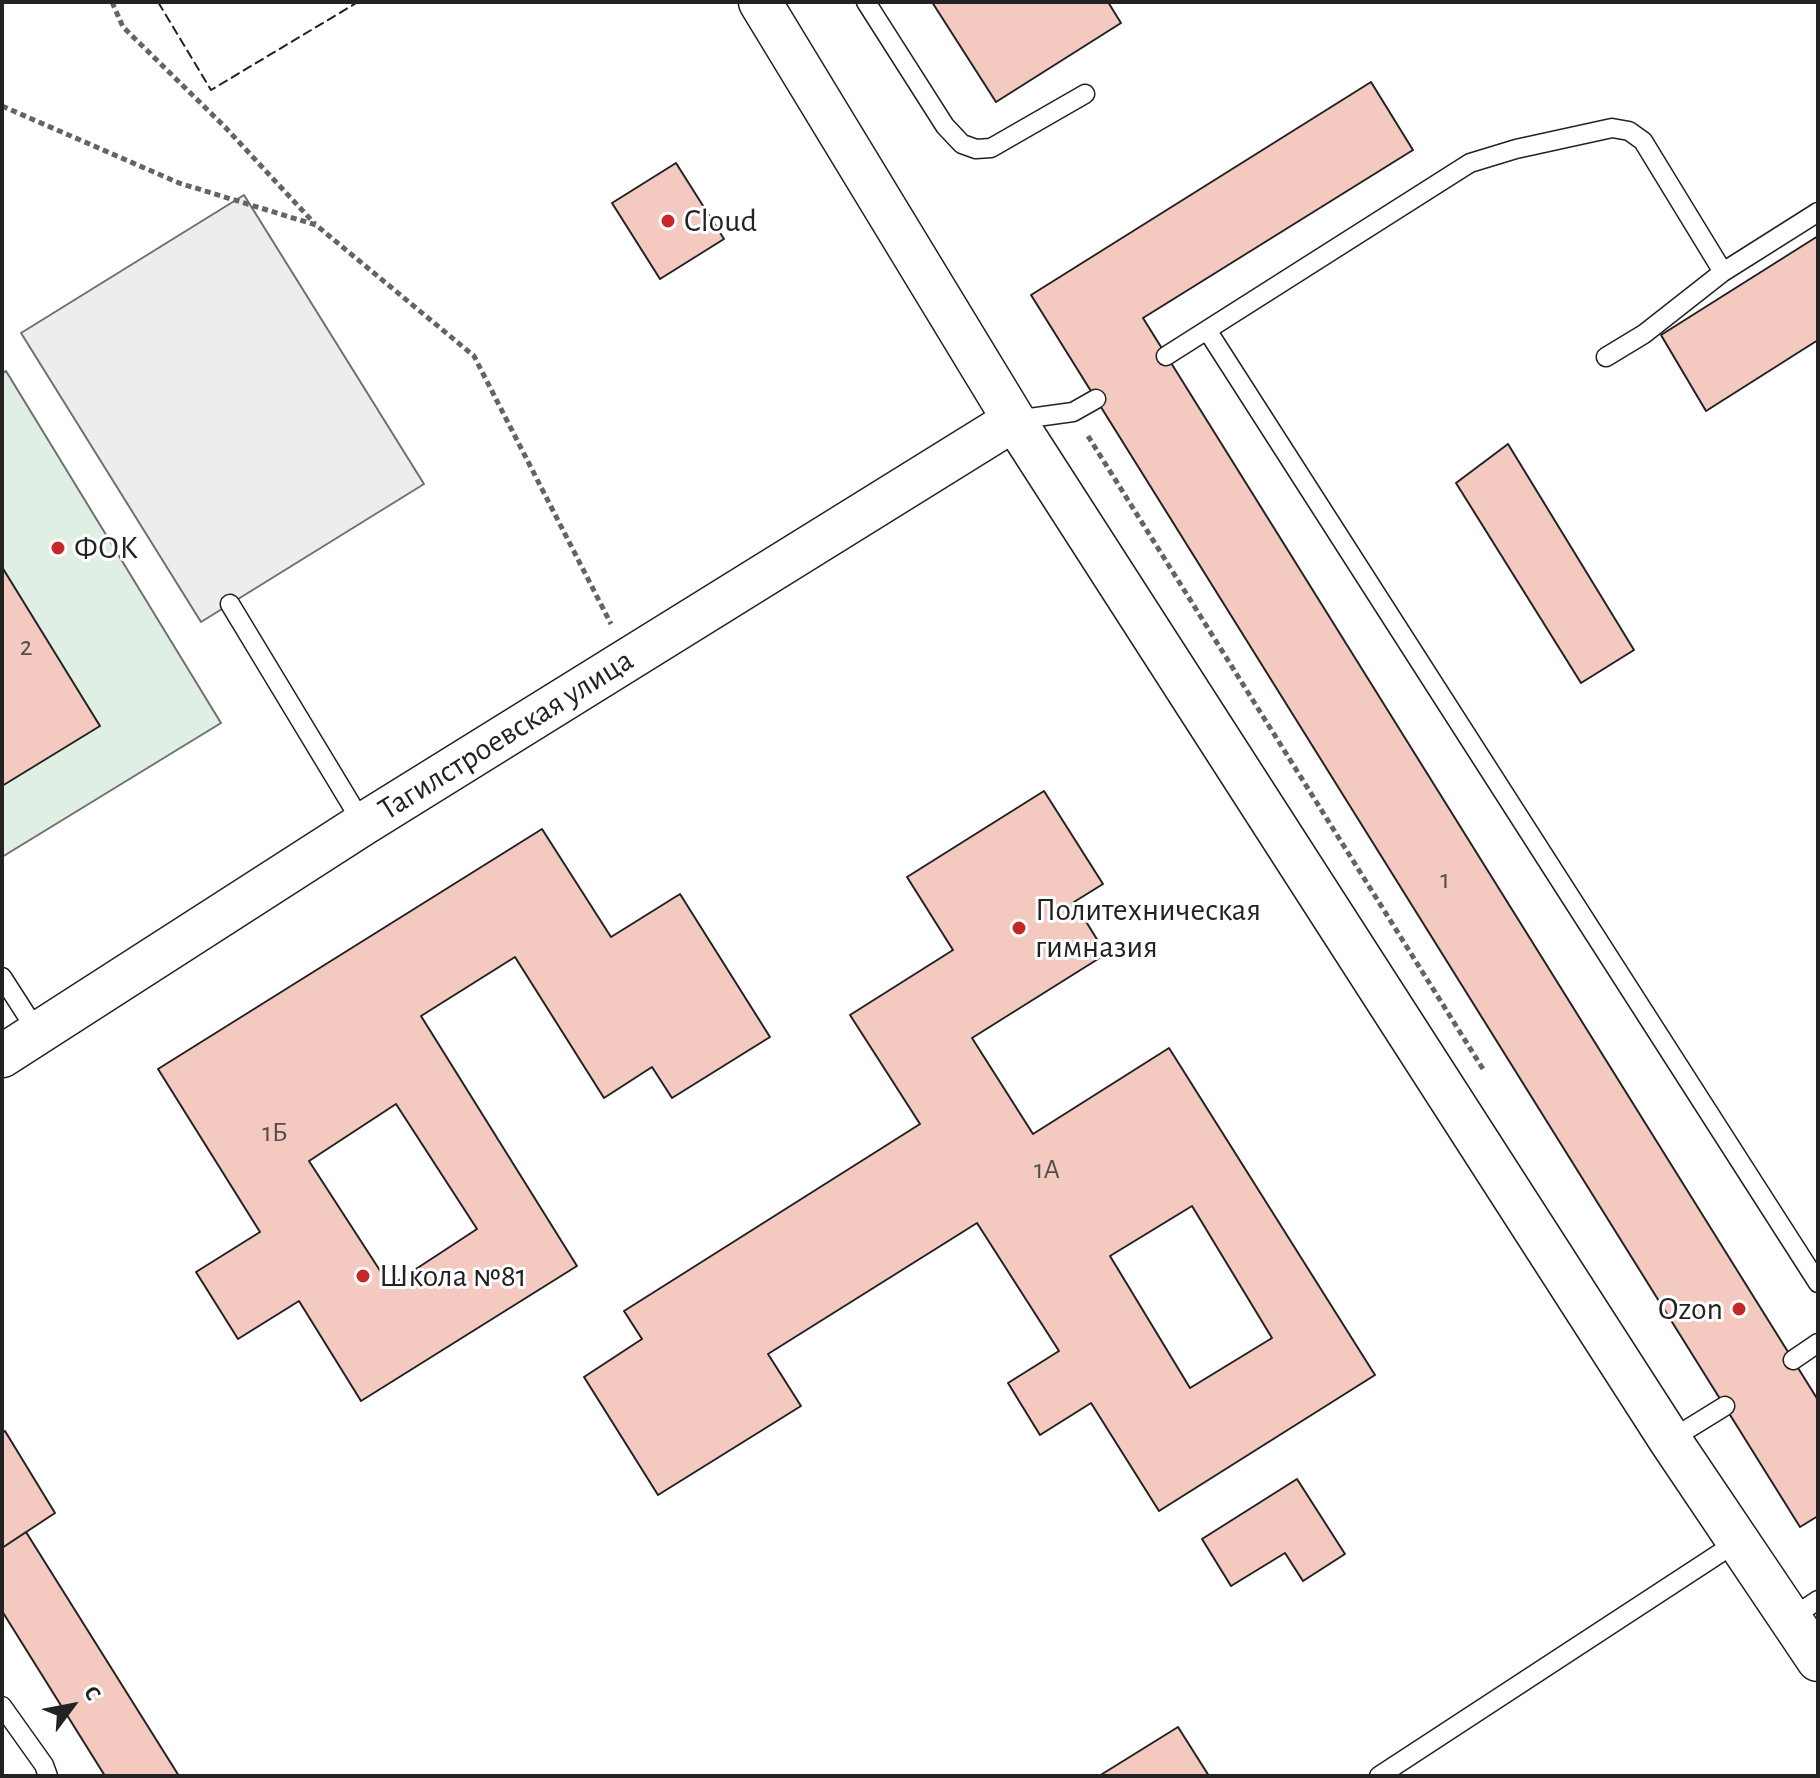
<!DOCTYPE html>
<html>
<head>
<meta charset="utf-8">
<style>
	body { margin:0 }
	#map { position:relative; width:1820px; height:1778px; overflow:hidden; background:#fff; font-family:"Alegreya Sans",sans-serif }
	canvas { display:block }
	.frame { position:absolute; inset:0; border:4px solid #222; pointer-events:none }
	.north { position:absolute; left:32px; top:1666px; width:80px; height:80px; -webkit-text-stroke:6px #fff; paint-order:stroke; rotate:58deg; font-size:22px; font-weight:700; line-height:32px; text-align:center; color:#222 }
	.north::after { content:''; display:block; margin:auto; width:28px; height:36px; background:#222; clip-path:polygon(50% 0,100% 100%,50% 72%,0 100%) }
</style>
</head>
<body>
<div id="map">
<canvas width="1820" height="1778"></canvas>
<div class="frame"></div>
<div class="north">С</div>
</div>
<script>
const c = document.querySelector('canvas').getContext('2d');
c.lineJoin = 'round';
function paint(path, color) { c.fillStyle = color; c.fill(path, 'evenodd'); }
const poly = rows => new Path2D(rows.map(r => 'M' + r).join(''));
function stroke(path, color, width, dash) { c.strokeStyle = color; c.lineWidth = width; c.lineCap = dash ? 'butt' : 'round'; c.setLineDash(dash || []); c.stroke(path); }
function write(font, color, halo, rows, align = 'center') {
  c.font = font + ' "Alegreya Sans",sans-serif'; c.lineWidth = 6; c.setLineDash([]); c.textBaseline = 'middle'; c.strokeStyle = halo; c.fillStyle = color; for (const [text, x, y, turn = 0] of rows) {
    c.save(); c.translate(x, y); c.rotate((+turn || 0) * Math.PI / 180); c.textAlign = isNaN(turn) ? turn : align; if (halo) c.strokeText(text, 0, 0); c.fillText(text, 0, 0); c.restore();
  }
}
const green = poly([
	[6,371,221,723,2,857,2,374,6,371]
]);
const parking = poly([
	[244,195,424,484,201,622,21,333,244,195]
]);
const building = poly([
	[932,2,1108,2,1121,23,996,102,932,2],
	[1371,82,1413,150,1143,318,1818,1400,1818,1516,1800,1527,1031,295,1371,82],
	[676,163,724,239,660,279,612,203,676,163],
	[1818,236,1818,340,1706,411,1661,335,1818,236],
	[1508,444,1634,650,1581,683,1456,483,1508,444],
	[2,567,100,726,2,786,2,567],
	[1044,791,1103,884,1074,902,1106,954,972,1038,1033,1134,1169,1048,1375,1375,1159,1511,1091,1403,1040,1435,1008,1383,1059,1351,977,1223,768,1354,801,1406,658,1495,584,1377,642,1339,624,1311,920,1124,850,1015,953,950,907,877,1044,791],
	[1192,1206,1272,1338,1190,1388,1110,1256,1192,1206],
	[542,829,611,937,680,894,770,1037,672,1098,652,1067,604,1098,515,957,421,1016,577,1266,361,1401,299,1301,238,1339,196,1272,260,1232,158,1069,542,829],
	[396,1104,477,1229,390,1286,309,1161,396,1104],
	[5,1431,55,1513,2,1548,2,1433,5,1431],
	[1297,1479,1345,1554,1303,1581,1285,1553,1231,1586,1202,1539,1297,1479],
	[26,1532,179,1776,105,1776,2,1611,2,1548,26,1532],
	[1178,1727,1209,1776,1099,1776,1178,1727]
]);
const path = poly([
	[112,2,123,27,225,127,315,224],
	[2,106,179,183,316,225,474,356,611,624],
	[1088,436,1483,1069]
]);
const service = poly([
	[866,2,945,126,962,144,976,149,991,148,1085,94],
	[1207,330,1818,1283],
	[1166,356,1470,163,1516,149,1612,128,1629,131,1643,141,1723,272,1818,212],
	[1606,357,1644,334,1723,272],
	[1015,420,1073,412,1096,399],
	[230,604,363,824],
	[2,977,38,1033],
	[1793,1360,1818,1343],
	[1670,1440,1725,1406],
	[1791,1618,1818,1600],
	[2,1706,44,1765,48,1776],
	[1379,1776,1737,1542]
]);
const tertiary = poly([
	[760,2,1014,420,1670,1440,1818,1660],
	[2,1056,363,824,1014,420]
]);
const fence = poly([
	[158,2,211,90,358,2]
]);
const markers = [
	[668,221,8,"#c62828"],
	[58,548,8,"#c62828"],
	[1019,928,8,"#c62828"],
	[363,1276,8,"#c62828"],
	[1739,1309,8,"#c62828"]
];
const numberNames = [
	["2",26,647],
	["1",1445,880],
	["1Б",275,1133],
	["1А",1047,1170]
];
const poiNames = [
	["Cloud",684,221],
	["ФОК",74,548],
	["Политехническая",1035,910],
	["гимназия",1035,947],
	["Школа №81",379,1276],
	["Ozon",1723,1309,"right"]
];
const streetNames = [
	["Тагилстроевская улица",506,735,-32]
];
paint(green, '#e0efe3');
stroke(green, '#6f6f6f', 2);
paint(parking, '#ededed');
stroke(parking, '#6f6f6f', 2);
paint(building, '#f3c9c0');
stroke(building, '#222', 2);
stroke(service, '#222', 21);
stroke(tertiary, '#222', 45);
stroke(path, '#646464', 5, [6, 4]);
stroke(service, '#fff', 18);
stroke(tertiary, '#fff', 42);
stroke(fence, '#222', 2, [10, 4]);
for (const [x, y, r, color] of markers) { const dot = new Path2D(); dot.arc(x, y, r, 0, 2 * Math.PI); c.fillStyle = color; c.fill(dot); stroke(dot, '#fff', 3); }
write('28px', '#564c4a', null, numberNames);
write('32px', '#222', '#fff', poiNames, 'left');
write('32px', '#222', '#fff', streetNames);
</script>
</body>
</html>
